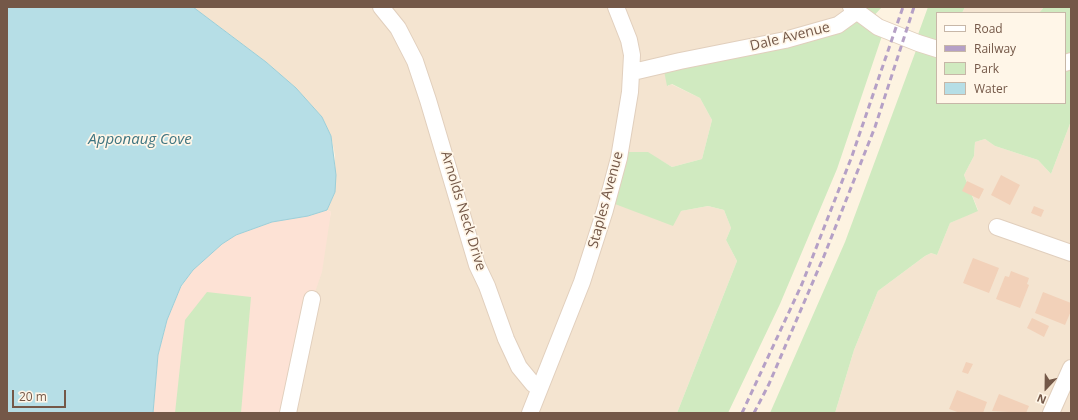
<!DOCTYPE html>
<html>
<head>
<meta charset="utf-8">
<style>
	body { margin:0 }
	#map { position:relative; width:1078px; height:420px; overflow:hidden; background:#fdf3e1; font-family:"Open Sans",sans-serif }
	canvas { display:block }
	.frame { position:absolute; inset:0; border:8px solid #745848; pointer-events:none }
	.legend { position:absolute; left:936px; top:12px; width:130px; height:92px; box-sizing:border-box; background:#fff6e8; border:1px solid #c7b7a8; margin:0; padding:5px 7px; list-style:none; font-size:12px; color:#745848 }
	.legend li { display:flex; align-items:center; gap:8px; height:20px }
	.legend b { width:20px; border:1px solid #c7b7a8 }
	.north { position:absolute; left:1026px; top:368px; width:40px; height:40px; -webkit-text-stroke:3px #fff6e8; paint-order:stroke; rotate:202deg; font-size:11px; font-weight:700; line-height:16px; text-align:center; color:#745848 }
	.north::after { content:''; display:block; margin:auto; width:14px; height:18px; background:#745848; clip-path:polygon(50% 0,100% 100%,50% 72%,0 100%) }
	.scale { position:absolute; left:12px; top:390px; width:54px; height:18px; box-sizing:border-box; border:2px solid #745848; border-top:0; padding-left:5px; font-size:12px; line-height:14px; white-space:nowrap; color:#745848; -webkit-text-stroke:3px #fff6e8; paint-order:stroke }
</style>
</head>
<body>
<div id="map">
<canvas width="1078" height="420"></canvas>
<div class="frame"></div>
<ul class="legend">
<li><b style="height:5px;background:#fff"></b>Road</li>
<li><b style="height:5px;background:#b5a0c6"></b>Railway</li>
<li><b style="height:11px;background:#d0eac0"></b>Park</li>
<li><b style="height:11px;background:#b6dee6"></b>Water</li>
</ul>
<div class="north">N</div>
<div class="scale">20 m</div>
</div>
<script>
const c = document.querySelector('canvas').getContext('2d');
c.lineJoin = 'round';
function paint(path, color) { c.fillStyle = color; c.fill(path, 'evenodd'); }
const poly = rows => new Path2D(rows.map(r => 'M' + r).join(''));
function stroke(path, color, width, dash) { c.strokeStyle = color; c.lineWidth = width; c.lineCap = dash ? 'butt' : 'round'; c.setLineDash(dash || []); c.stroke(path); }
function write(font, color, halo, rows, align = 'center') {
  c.font = font + ' "Open Sans",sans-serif'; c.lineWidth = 3.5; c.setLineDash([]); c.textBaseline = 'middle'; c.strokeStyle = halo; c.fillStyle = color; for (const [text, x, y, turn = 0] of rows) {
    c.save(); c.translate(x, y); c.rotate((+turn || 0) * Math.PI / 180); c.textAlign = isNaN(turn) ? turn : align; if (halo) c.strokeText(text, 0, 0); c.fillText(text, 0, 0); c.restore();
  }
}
const residential = poly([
	[193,7,849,7,847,20,663,66,668,86,671,84,700,98,712,120,702,159,672,167,648,153,681,211,708,206,724,210,731,228,726,240,737,261,677,413,286,413,331,212,327,210,335,192,335,155,331,136,322,117,296,88,266,62],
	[965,7,1044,7,1039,13,962,13],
	[1071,121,1071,413,835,413,854,350,878,291,925,256,931,253,937,255,950,223,978,210,964,175,974,156,975,142,985,139,995,146,1038,160,1051,174]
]);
const commercial = poly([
	[327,210,331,212,322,272,302,330,286,413,153,413,158,355,167,320,181,287,193,270,222,244,236,235,272,222,308,216]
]);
const green = poly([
	[849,7,882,7,870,20,884,30,837,169,780,304,728,413,677,413,737,261,726,240,731,228,724,210,708,206,681,211,673,226,607,201,617,152,648,152,672,167,702,159,712,120,700,98,672,84,667,86,663,66,831,29],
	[928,7,965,7,962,13,937,13,937,103,1065,103,1065,13,1039,13,1044,7,1071,7,1071,121,1051,174,1038,160,995,146,985,139,975,142,974,156,964,175,978,211,950,223,937,255,931,253,925,256,878,291,854,350,835,413,770,413,845,242,918,45,916,40],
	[207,292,251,297,241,413,175,413,185,320]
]);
const water = poly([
	[7,7,193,7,266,62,296,88,322,117,331,136,336,175,335,192,327,210,308,216,272,222,236,235,222,244,193,270,181,286,167,320,158,355,153,413,7,413,7,7]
]);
const building = poly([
	[1001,175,1020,185,1010,205,991,195],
	[967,181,984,189,979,199,962,191],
	[1034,206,1044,210,1041,217,1031,213],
	[973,258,999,268,989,293,963,283],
	[1011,271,1029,278,1027,284,1029,285,1020,308,996,299,1005,276,1009,277],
	[1043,292,1071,303,1071,311,1065,325,1035,313],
	[1032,318,1049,326,1044,337,1027,328],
	[966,362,973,364,968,374,962,372],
	[957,390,987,402,983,413,960,413,949,409],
	[999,394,1029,406,1026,413,992,411]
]);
const minor = poly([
	[381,7,398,28,415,61,428,100,477,265,487,286,506,339,519,367,533,384,539,387],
	[851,7,878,27,918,43,937,49],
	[1065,63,1071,61],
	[633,72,680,61,785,40,838,25,856,12],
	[997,227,1071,253],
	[288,413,312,299],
	[530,413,582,282,605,210,619,158,630,92,632,55,629,40,616,7],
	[1051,413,1071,368]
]);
const rail = poly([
	[742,413,802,284,852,156,903,7],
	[754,413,769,384,824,256,875,127,914,7]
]);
const streetNames = [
	["Dale Avenue",790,37,-14],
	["Staples Avenue",606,200,-75],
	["Arnolds Neck Drive",463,211,73]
];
const waterNames = [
	["Apponaug Cove",140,140]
];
paint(residential, '#f4e4d0');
paint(commercial, '#fde2d5');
paint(green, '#d0eac0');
paint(water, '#b6dee6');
stroke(water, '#9cced8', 1);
paint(building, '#f2d1b9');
stroke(minor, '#e1cfbd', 18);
stroke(minor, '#fff', 16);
stroke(rail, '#b5a0c6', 3, [6, 4]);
write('14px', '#745848', '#fff6e8', streetNames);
write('italic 15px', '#3f7581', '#fff6e8', waterNames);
</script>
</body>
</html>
